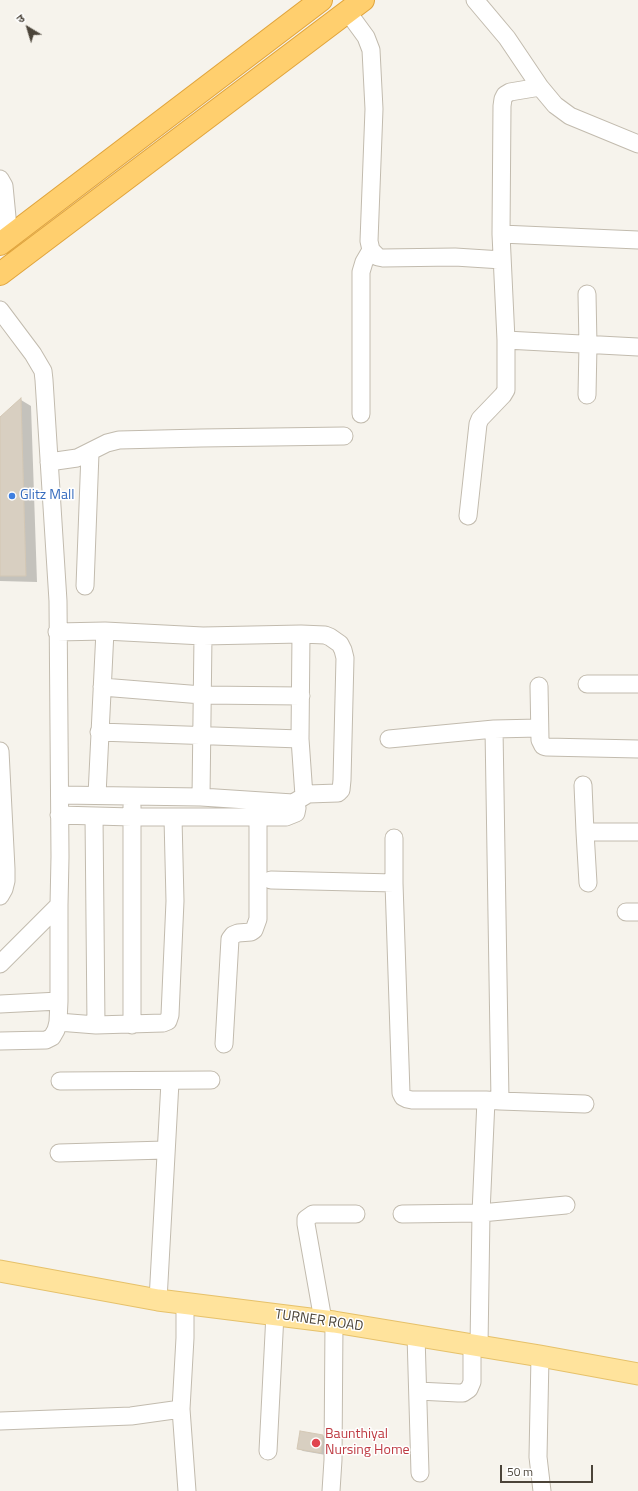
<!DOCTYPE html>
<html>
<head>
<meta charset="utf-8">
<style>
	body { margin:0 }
	#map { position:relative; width:638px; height:1491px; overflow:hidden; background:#f6f3ec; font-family:"Titillium Web","Noto Sans Devanagari",sans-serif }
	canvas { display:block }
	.north { position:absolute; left:8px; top:8px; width:40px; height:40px; -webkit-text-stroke:3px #fff; paint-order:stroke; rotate:322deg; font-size:11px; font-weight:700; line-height:16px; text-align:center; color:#4b4439 }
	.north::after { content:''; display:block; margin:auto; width:14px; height:18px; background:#4b4439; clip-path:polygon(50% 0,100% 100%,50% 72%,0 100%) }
	.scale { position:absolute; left:500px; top:1465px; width:93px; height:18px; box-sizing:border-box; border:2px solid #4b4439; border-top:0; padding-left:5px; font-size:12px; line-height:14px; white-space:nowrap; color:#4b4439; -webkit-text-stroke:3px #fff; paint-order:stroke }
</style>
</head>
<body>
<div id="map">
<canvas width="638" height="1491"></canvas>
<div class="north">उ</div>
<div class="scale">50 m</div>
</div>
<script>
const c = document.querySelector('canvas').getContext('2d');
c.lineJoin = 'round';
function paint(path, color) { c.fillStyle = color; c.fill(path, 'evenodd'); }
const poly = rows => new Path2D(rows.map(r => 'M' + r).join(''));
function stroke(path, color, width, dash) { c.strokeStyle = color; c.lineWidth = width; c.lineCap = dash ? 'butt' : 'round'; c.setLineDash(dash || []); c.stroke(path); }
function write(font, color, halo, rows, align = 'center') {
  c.font = font + ' "Titillium Web",sans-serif'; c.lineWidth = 3; c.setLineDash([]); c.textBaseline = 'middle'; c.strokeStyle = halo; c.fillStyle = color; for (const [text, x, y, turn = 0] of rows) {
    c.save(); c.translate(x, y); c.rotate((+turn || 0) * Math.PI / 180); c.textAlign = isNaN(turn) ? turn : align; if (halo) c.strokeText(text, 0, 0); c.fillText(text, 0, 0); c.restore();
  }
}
const shadow = poly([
	[21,400,31,406,37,582,0,581,0,418],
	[323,1436,328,1438,326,1455,303,1451,298,1448]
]);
const building = poly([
	[21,398,26,576,0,576,0,417,21,398],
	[300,1431,323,1435,321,1453,297,1449,300,1431]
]);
const minor = poly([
	[475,0,507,38,540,87,555,105,570,116,638,144],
	[347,11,366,37,371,50,374,109,369,241,371,250,378,257,383,258,455,257,502,260],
	[540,87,510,92,505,95,503,99,502,106,501,234,638,240],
	[0,179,4,186,9,238],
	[0,310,33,354,43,371,44,380,58,601,60,857,59,905,59,1001,58,1022,56,1030,52,1037,46,1040,0,1041],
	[506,340,638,347],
	[587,395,588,345,587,294],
	[361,414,361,272,364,262,371,250],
	[49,462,77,458,107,443,119,440,201,438,344,436],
	[468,516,478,424,480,419,503,395,506,390,506,340,501,234],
	[85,586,90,453],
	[57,632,105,631,203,636,301,634,325,635,330,637,340,644,343,650,345,658,342,780,341,790,338,793,308,794,293,803,201,797,60,795],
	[301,634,300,739,304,796],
	[587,684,638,684],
	[539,686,540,740,543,746,546,747,638,749],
	[102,687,202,695,301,696],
	[99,732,300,739],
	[389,739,494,729,539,728],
	[0,751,6,869,6,881,4,889,0,896],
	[583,785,585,832],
	[97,795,105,631],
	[201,797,203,636],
	[132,806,132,1025],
	[59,815,132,817,286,817,296,813,297,808,293,803],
	[94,816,96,1025],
	[394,838,394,883,401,1093,403,1097,407,1099,412,1100,486,1100,481,1213,479,1346],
	[271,880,394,883],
	[588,883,585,832,638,832],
	[626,912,638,912],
	[0,964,59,905],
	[0,1004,59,1001],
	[58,1022,96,1025,163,1023,168,1021,170,1015,175,901,173,818],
	[224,1044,230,939,233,935,238,933,251,932,254,930,258,919,258,817],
	[60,1081,211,1080],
	[486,1100,500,1101,494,729],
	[500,1101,585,1104],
	[59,1153,165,1150],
	[402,1214,481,1213,566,1205],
	[158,1300,170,1082],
	[185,1303,185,1338,181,1409,187,1491],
	[323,1320,306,1224,306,1219,313,1214,356,1214],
	[416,1335,420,1473],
	[540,1356,538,1457,542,1491],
	[418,1391,458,1393,463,1393,469,1389,472,1382,472,1344],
	[0,1421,131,1416,181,1409],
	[268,1451,275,1314],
	[331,1491,333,1460,334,1322]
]);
const major = poly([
	[0,1271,158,1300,334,1322,540,1356,638,1374]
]);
const highway = poly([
	[0,244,321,0],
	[0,274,363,0]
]);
const markers = [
	[12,496,4,"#3f7fe0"],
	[316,1443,5,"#e0444e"]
];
const shopNames = [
	["Glitz Mall",20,496]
];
const streetNames = [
	["TURNER ROAD",319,1321,8]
];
const healthNames = [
	["Baunthiyal",325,1435],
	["Nursing Home",325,1451]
];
paint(shadow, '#0003');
paint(building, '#d8cfc1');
stroke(building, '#d3c7b4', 1);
stroke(minor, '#c2bbae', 19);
stroke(major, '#e6c16a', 23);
stroke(highway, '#e0a43c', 24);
stroke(minor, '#fff', 17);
stroke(major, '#ffe39c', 21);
stroke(highway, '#ffcf6e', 22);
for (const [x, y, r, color] of markers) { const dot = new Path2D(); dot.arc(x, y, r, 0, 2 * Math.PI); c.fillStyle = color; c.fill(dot); stroke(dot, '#fff', 1.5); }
write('14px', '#366cbe', '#fff', shopNames, 'left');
write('14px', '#4b4439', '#fff', streetNames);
write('14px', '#be3a42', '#fff', healthNames, 'left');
</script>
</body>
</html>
